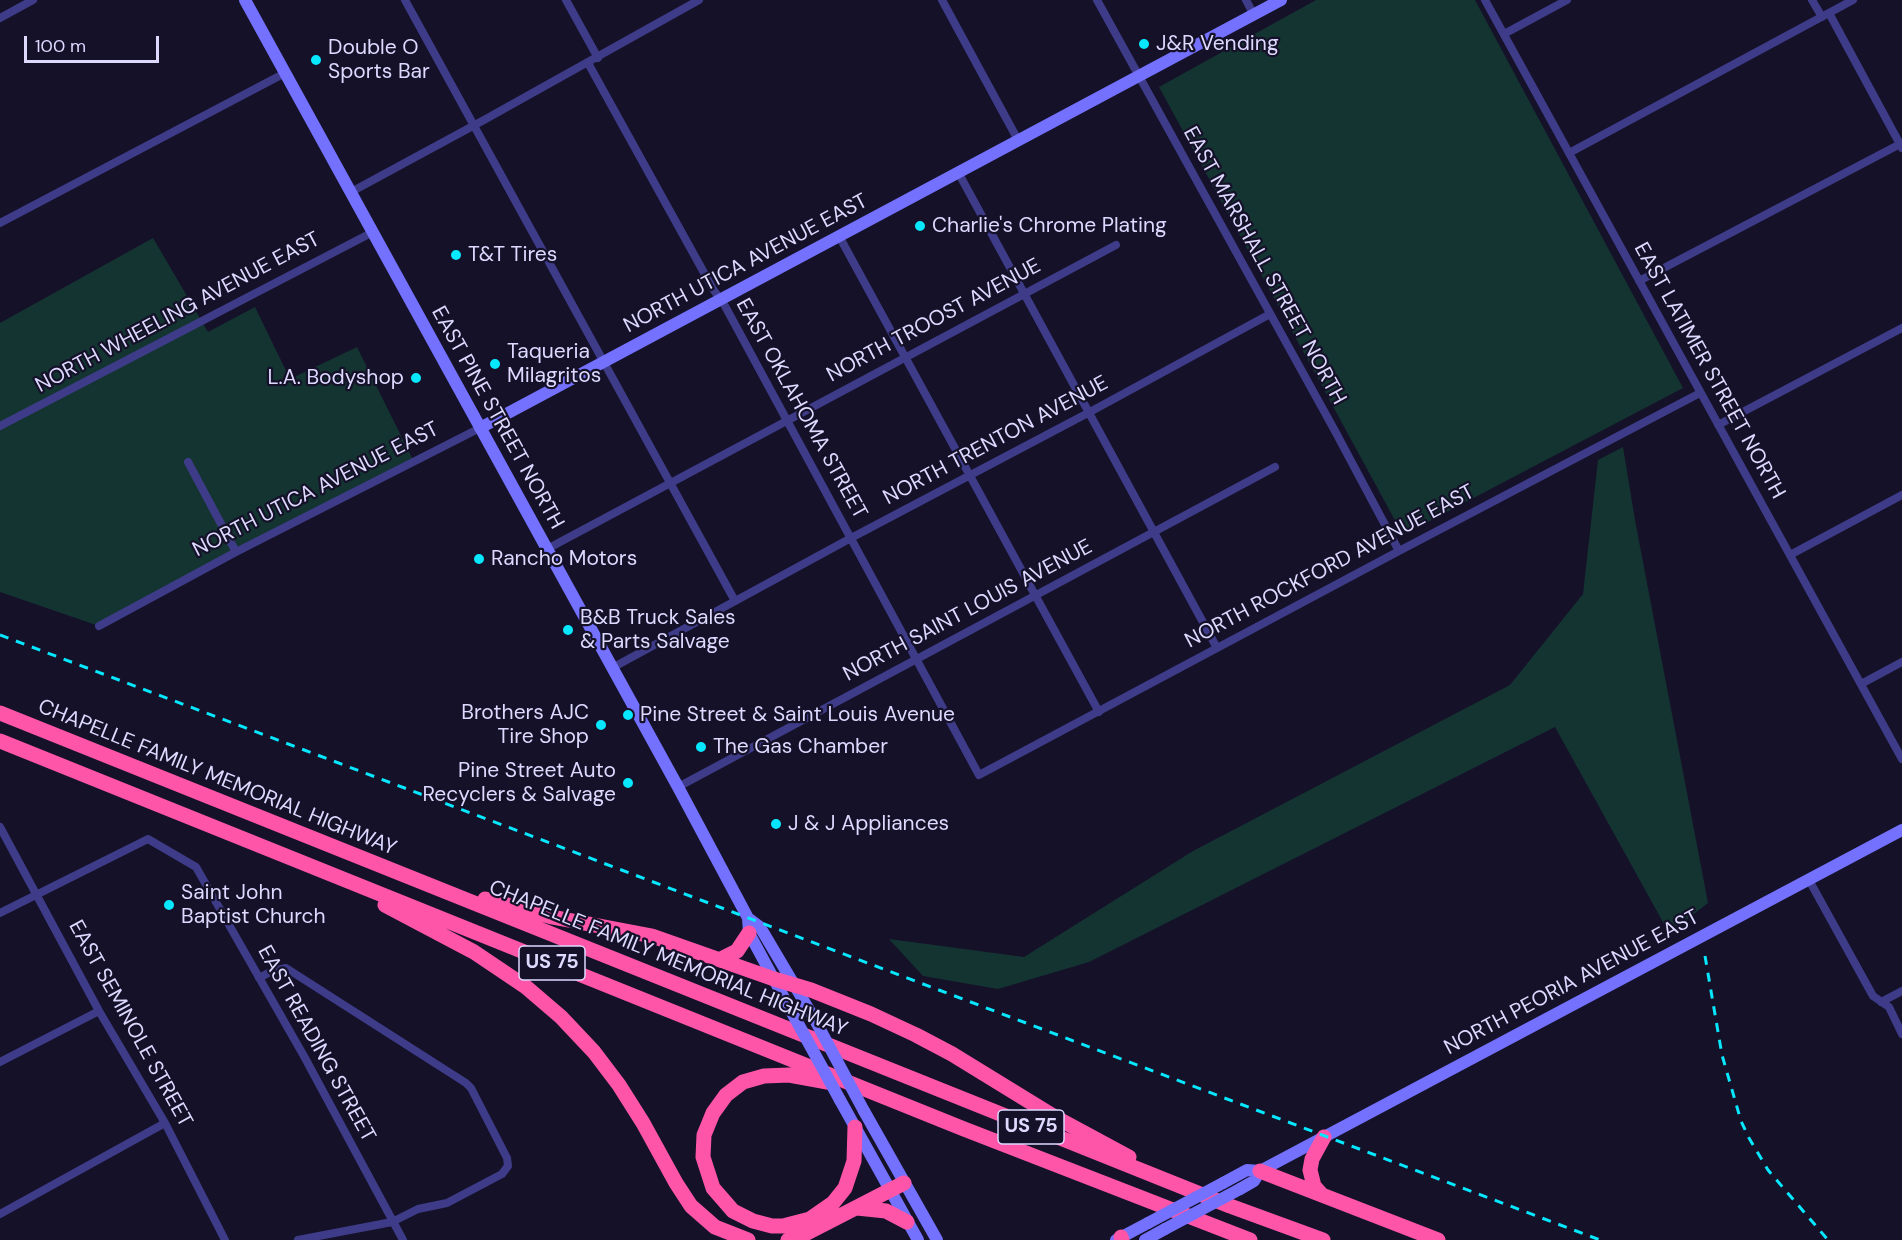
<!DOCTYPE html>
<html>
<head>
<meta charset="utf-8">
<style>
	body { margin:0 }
	#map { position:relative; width:1902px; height:1240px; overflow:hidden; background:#151129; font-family:"DM Sans",sans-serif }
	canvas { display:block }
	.scale { position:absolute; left:24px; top:36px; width:135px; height:27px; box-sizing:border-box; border:3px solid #ddd9ff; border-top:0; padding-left:8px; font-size:18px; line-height:21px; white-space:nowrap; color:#ddd9ff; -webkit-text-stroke:4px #151129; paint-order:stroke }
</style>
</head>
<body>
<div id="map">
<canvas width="1902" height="1240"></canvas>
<div class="scale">100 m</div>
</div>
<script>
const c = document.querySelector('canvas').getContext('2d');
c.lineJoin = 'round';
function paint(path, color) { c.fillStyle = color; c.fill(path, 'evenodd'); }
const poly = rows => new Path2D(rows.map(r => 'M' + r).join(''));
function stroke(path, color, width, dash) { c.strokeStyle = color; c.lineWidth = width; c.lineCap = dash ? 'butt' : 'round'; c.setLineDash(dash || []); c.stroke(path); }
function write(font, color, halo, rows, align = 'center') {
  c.font = font + ' "DM Sans",sans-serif'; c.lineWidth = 4.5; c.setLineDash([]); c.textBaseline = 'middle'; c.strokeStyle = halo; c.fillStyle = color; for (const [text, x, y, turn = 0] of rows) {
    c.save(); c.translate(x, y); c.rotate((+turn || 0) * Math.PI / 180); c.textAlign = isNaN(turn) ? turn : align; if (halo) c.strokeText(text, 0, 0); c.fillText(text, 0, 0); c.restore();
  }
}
const green = poly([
	[1316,0,1475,0,1683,388,1403,535,1159,87],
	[153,238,208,332,255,307,290,379,357,347,414,462,99,626,0,592,0,323],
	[1623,447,1635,520,1708,903,1669,933,1555,727,1089,962,998,989,923,976,889,939,1024,957,1193,851,1510,685,1583,594,1598,460]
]);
const minor = poly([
	[405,0,735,601],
	[566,0,598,58],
	[942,0,1018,140],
	[1097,0,1335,431,1399,551],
	[1246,0,1254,15],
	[1485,0,1902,759],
	[1812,0,1822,17],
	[1829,13,1902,148],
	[0,18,33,0],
	[1504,34,1567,0],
	[588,63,713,289,725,306,979,775,1399,551,1700,393],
	[1569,153,1853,0],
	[958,172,1217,648],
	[351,192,484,120,699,0],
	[0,223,285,73],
	[839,236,1099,712],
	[1639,281,1902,143],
	[1718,425,1902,328],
	[0,426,373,232],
	[188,462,236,552],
	[547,549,1116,245],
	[1790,555,1902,495],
	[99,626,236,552,480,428],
	[612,668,851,538,1088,413,1270,314],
	[1861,684,1902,662],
	[678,787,1275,467],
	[0,827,99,1011,165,1123,225,1240],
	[1809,880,1873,996,1889,1007,1902,1034],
	[0,913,148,839,196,867,305,1058,403,1240],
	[259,978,272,971,286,968,466,1083,471,1088,507,1158,508,1166,502,1174,447,1203,418,1209,392,1222,298,1240],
	[1881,1002,1902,991],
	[0,1062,99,1011],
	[0,1214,165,1123]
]);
const secondary = poly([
	[245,0,678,787,748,918,749,933,790,1009],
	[480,428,1281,0],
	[748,918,760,927,815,1020],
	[840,1100,918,1240],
	[864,1111,937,1240],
	[1223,1183,1247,1170,1260,1171,1902,830],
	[1240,1189,1254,1181,1260,1171],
	[1116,1240,1148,1223],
	[1145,1240,1165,1229]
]);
const motorway = poly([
	[0,713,1230,1206,1323,1240],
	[0,741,964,1129,1250,1240],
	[485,899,552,917,652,936,774,979,811,990,871,1014,916,1035,952,1054,1053,1116,1129,1157],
	[385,905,474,952,526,987,561,1017,594,1052,619,1085,643,1123,676,1183,691,1206,715,1227,748,1240],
	[721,959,737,951,749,933],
	[833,1083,789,1075,764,1076,743,1082,726,1095,713,1113,704,1135,703,1157,713,1188,733,1211,753,1221,772,1226,783,1226,810,1219,833,1203,845,1188,854,1161,855,1127],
	[1260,1171,1438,1240],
	[1322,1195,1314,1186,1310,1170,1312,1159,1324,1137],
	[857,1208,886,1211,907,1222],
	[1121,1237,1122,1240],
	[788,1240,805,1234,904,1183]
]);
const rail = poly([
	[0,635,1600,1240],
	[1705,956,1722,1055,1741,1121,1749,1138,1768,1170,1828,1240]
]);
const secondaryBridge = poly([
	[790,1009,840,1100],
	[815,1020,864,1111],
	[1148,1223,1223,1183],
	[1165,1229,1240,1189]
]);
const markers = [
	[1144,44,6,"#07e7fe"],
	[316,60,6,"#07e7fe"],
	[920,226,6,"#07e7fe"],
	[456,255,6,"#07e7fe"],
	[495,364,6,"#07e7fe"],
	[416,378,6,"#07e7fe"],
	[479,559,6,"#07e7fe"],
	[568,630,6,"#07e7fe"],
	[628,715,6,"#07e7fe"],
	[601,725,6,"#07e7fe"],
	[701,747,6,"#07e7fe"],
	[628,783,6,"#07e7fe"],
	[776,824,6,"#07e7fe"],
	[169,905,6,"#07e7fe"]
];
const shields = [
	[552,963,66],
	[1031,1127,66]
];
const shieldNames = [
	["US 75",552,963],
	["US 75",1031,1127]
];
const poiNames = [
	["J&R Vending",1156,44],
	["Double O",328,48],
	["Sports Bar",328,72],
	["Charlie's Chrome Plating",932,226],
	["T&T Tires",468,255],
	["Taqueria",507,352],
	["Milagritos",507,376],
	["L.A. Bodyshop",404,378,"right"],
	["Rancho Motors",491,559],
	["B&B Truck Sales",580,618],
	["& Parts Salvage",580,642],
	["Brothers AJC",589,713,"right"],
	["Tire Shop",589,737,"right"],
	["Pine Street & Saint Louis Avenue",640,715],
	["The Gas Chamber",713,747],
	["Pine Street Auto",616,771,"right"],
	["Recyclers & Salvage",616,795,"right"],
	["J & J Appliances",788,824],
	["Saint John",181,893],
	["Baptist Church",181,917]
];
const streetNames = [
	["NORTH UTICA AVENUE EAST",746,264,-28],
	["EAST MARSHALL STREET NORTH",1264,266,61],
	["NORTH WHEELING AVENUE EAST",178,313,-28],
	["NORTH TROOST AVENUE",934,321,-28],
	["EAST LATIMER STREET NORTH",1709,371,61],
	["EAST OKLAHOMA STREET",801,409,61],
	["EAST PINE STREET NORTH",497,418,61],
	["NORTH TRENTON AVENUE",996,441,-28],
	["NORTH UTICA AVENUE EAST",316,490,-27],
	["NORTH ROCKFORD AVENUE EAST",1330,567,-28],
	["NORTH SAINT LOUIS AVENUE",968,611,-28],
	["CHAPELLE FAMILY MEMORIAL HIGHWAY",217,778,22],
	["CHAPELLE FAMILY MEMORIAL HIGHWAY",668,959,22],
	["NORTH PEORIA AVENUE EAST",1572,983,-28],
	["EAST SEMINOLE STREET",130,1024,61],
	["EAST READING STREET",316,1044,61]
];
paint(green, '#143432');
stroke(minor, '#3e3c88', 8);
stroke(secondary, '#7371fe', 12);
stroke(motorway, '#fe55a8', 15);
stroke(rail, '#07e7fe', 3, [9, 8]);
stroke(secondaryBridge, '#7371fe', 12);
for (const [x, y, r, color] of markers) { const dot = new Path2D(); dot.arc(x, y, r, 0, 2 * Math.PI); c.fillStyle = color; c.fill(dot); stroke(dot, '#151129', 2); }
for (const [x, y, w] of shields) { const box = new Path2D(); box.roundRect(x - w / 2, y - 17, w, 34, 4.5); c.fillStyle = '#151129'; c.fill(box); stroke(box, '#ddd9ff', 1.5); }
write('bold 20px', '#ddd9ff', null, shieldNames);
write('21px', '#ddd9ff', '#151129', poiNames, 'left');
write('21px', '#ddd9ff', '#151129', streetNames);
</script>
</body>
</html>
